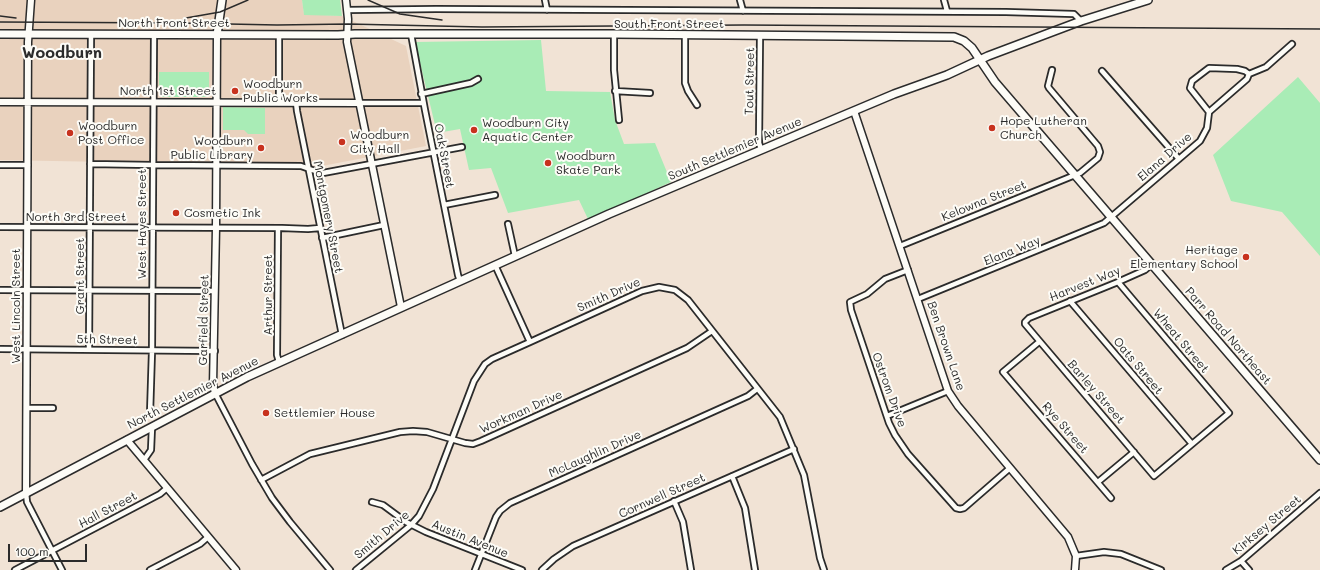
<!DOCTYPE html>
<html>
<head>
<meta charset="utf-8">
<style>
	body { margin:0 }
	#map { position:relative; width:1320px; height:570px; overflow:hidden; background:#f1e3d5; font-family:Mali,sans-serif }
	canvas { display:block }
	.scale { position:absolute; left:8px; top:544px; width:79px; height:18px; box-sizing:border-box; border:2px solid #2b2b2b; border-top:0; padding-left:5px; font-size:12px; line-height:14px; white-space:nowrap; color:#2b2b2b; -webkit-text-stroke:3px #fdfcf7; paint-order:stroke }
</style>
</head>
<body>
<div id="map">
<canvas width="1320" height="570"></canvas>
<div class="scale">100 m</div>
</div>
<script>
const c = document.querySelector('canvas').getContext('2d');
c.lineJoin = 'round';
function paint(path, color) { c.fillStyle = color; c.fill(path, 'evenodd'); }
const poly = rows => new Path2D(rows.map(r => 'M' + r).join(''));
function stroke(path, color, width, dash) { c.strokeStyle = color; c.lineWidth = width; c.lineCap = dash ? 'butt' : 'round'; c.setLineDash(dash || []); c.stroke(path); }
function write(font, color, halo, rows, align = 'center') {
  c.font = font + ' Mali,sans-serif'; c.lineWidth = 4; c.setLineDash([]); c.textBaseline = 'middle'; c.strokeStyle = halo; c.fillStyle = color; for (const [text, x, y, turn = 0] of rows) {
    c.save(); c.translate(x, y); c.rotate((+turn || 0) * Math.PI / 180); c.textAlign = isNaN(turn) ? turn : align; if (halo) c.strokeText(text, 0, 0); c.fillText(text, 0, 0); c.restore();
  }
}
const built = poly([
	[0,0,302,0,304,14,342,16,406,46,426,146,322,166,0,160]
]);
const green = poly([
	[302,0,340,0,342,16,304,15],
	[541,40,546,91,610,92,615,120,624,144,655,143,671,182,615,208,588,219,579,200,508,213,491,168,469,170,460,129,437,133,415,42],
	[159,72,209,72,209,95,207,97,162,97,159,93],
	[1298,77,1320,103,1320,256,1282,212,1231,201,1213,155],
	[223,107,265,108,265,134,248,134,244,130,223,130]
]);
const minor = poly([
	[545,0,547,10],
	[740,0,743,11],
	[944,0,947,11],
	[347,10,436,9,1006,12,1074,14,1081,21],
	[411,34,425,110,458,275,460,281],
	[614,34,614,70,619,120],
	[685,34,685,83,688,91,697,105],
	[760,36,759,143,761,149],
	[1102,71,1179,159],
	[615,91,650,93],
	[421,94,471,83,478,79],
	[296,102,297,111,342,335],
	[279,103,279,35],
	[360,103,423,103],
	[1209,112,1190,88,1192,81,1209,68,1237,69,1245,71,1249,74],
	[90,164,153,165,301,166,318,172,323,173,462,147],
	[0,165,28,165],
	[444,205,495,195],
	[508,224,515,256],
	[0,227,282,228,308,229,320,228],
	[278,228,277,355,279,362],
	[322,238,384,225],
	[900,246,1080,173,1098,158,1100,152,1098,146,1049,88,1048,86,1052,70],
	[495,265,530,342],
	[908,270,885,279,867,294,850,302,851,310,889,423,895,435,908,454,956,508,960,509,964,508,1010,468],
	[1118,282,1229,413,1154,476,1025,324,1025,322,1029,318,1118,282,1145,270,1152,264],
	[0,290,215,291],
	[918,299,1104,223,1200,141,1207,128,1209,112,1247,79,1249,74,1266,67,1292,44],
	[1070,301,1192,444],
	[1039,342,1003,372,1111,498],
	[0,349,215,351],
	[89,350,91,34],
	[215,393,252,464,272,498,290,522,330,570],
	[27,408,53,408],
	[150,414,152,351,154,34],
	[887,416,948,391],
	[144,460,151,450,152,427],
	[732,476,745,508,755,570],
	[261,480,310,454,400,432,413,431,427,432,465,443,473,444,481,441,687,348,712,331],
	[1098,482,1134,452],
	[26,493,27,502,62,570],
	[674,501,683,522,691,570],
	[372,502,383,505,406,522,426,532,522,570],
	[1076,556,1104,552,1121,554,1161,570],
	[1241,561,1249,570],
	[15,570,160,494,167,488],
	[150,570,200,544,208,537],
	[356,570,411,525,419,516,433,489,474,381,485,364,492,359,530,342,642,291,659,287,675,290,688,300,780,417,804,475,820,558,824,570],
	[475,570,496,517,500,511,510,503,748,396,757,389],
	[542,570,554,559,573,546,794,449],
	[1226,570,1241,561,1320,493]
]);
const tertiary = poly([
	[346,0,348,19,347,42,401,307],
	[0,102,360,103],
	[854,111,948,391,958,406,1068,537,1076,556,1075,570],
	[215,393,213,385,216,228,217,35],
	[127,440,236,570],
	[26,493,28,42,31,0]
]);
const secondary = poly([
	[0,34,338,35,355,34,614,34,954,37,964,41,972,48,995,82,1320,460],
	[217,35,222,0],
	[0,507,247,377,609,214,894,94,947,75,988,56,1081,21,1148,0]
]);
const rail = poly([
	[368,0,400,14,442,20],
	[0,16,16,18],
	[186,18,220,12,248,0],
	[0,22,180,23,277,25,348,24,482,27,744,25,1320,29]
]);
const markers = [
	[235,91,4,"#c8321e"],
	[992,128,4,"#c8321e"],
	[474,130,4,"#c8321e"],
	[70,133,4,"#c8321e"],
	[342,142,4,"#c8321e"],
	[261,148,4,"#c8321e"],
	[548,163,4,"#c8321e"],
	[176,213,4,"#c8321e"],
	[1246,257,4,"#c8321e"],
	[266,413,4,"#c8321e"]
];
const streetNames = [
	["North Front Street",174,23],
	["South Front Street",669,24],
	["Tout Street",750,81,-89],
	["North 1st Street",168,91],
	["South Settlemier Avenue",735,149,-23],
	["Oak Street",444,156,79],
	["Elana Drive",1165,157,-41],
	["Kelowna Street",984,201,-22],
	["North 3rd Street",76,217],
	["Montgomery Street",328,217,79],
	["West Hayes Street",142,224,-90],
	["Elana Way",1012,251,-22],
	["Grant Street",80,276,-90],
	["Harvest Way",1085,284,-22],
	["Arthur Street",268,295,-90],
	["Smith Drive",609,295,-24],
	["West Lincoln Street",16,306,-90],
	["Garfield Street",204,320,-89],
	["Parr Road Northeast",1228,336,49],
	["5th Street",107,340,1],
	["Wheat Street",1181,341,50],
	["Ben Brown Lane",946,346,71],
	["Oats Street",1138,366,50],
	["Ostrom Drive",889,390,70],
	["Barley Street",1096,392,49],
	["North Settlemier Avenue",193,393,-27],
	["Workman Drive",521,412,-24],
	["Rye Street",1065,428,49],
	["McLaughlin Drive",595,454,-24],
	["Cornwell Street",662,496,-24],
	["Hall Street",108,510,-28],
	["Kirksey Street",1267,525,-40],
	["Smith Drive",382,535,-40],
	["Austin Avenue",470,539,22]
];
const poiNames = [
	["Woodburn",243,84],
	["Public Works",243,98],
	["Hope Lutheran",1000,121],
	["Church",1000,135],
	["Woodburn City",482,123],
	["Aquatic Center",482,137],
	["Woodburn",78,126],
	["Post Office",78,140],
	["Woodburn",350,135],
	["City Hall",350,149],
	["Woodburn",253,141,"right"],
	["Public Library",253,155,"right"],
	["Woodburn",556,156],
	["Skate Park",556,170],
	["Cosmetic Ink",184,213],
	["Heritage",1238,250,"right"],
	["Elementary School",1238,264,"right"],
	["Settlemier House",274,413]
];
const districtNames = [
	["Woodburn",62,53]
];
paint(built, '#e9d2be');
paint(green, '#a9ecb6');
stroke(minor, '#2b2b2b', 8);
stroke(tertiary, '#2b2b2b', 9);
stroke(secondary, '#2b2b2b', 10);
stroke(minor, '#fdfcf7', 4.5);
stroke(tertiary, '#fdfcf7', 6);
stroke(secondary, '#fdfcf7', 7);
stroke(rail, '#2b2b2b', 1.5);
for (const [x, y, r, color] of markers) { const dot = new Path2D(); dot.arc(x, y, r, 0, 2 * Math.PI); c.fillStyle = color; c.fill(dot); stroke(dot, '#fdfcf7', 1.5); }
write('12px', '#2b2b2b', '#fdfcf7', streetNames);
write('12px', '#2b2b2b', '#fdfcf7', poiNames, 'left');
write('bold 16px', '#2b2b2b', '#fdfcf7', districtNames);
</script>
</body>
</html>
